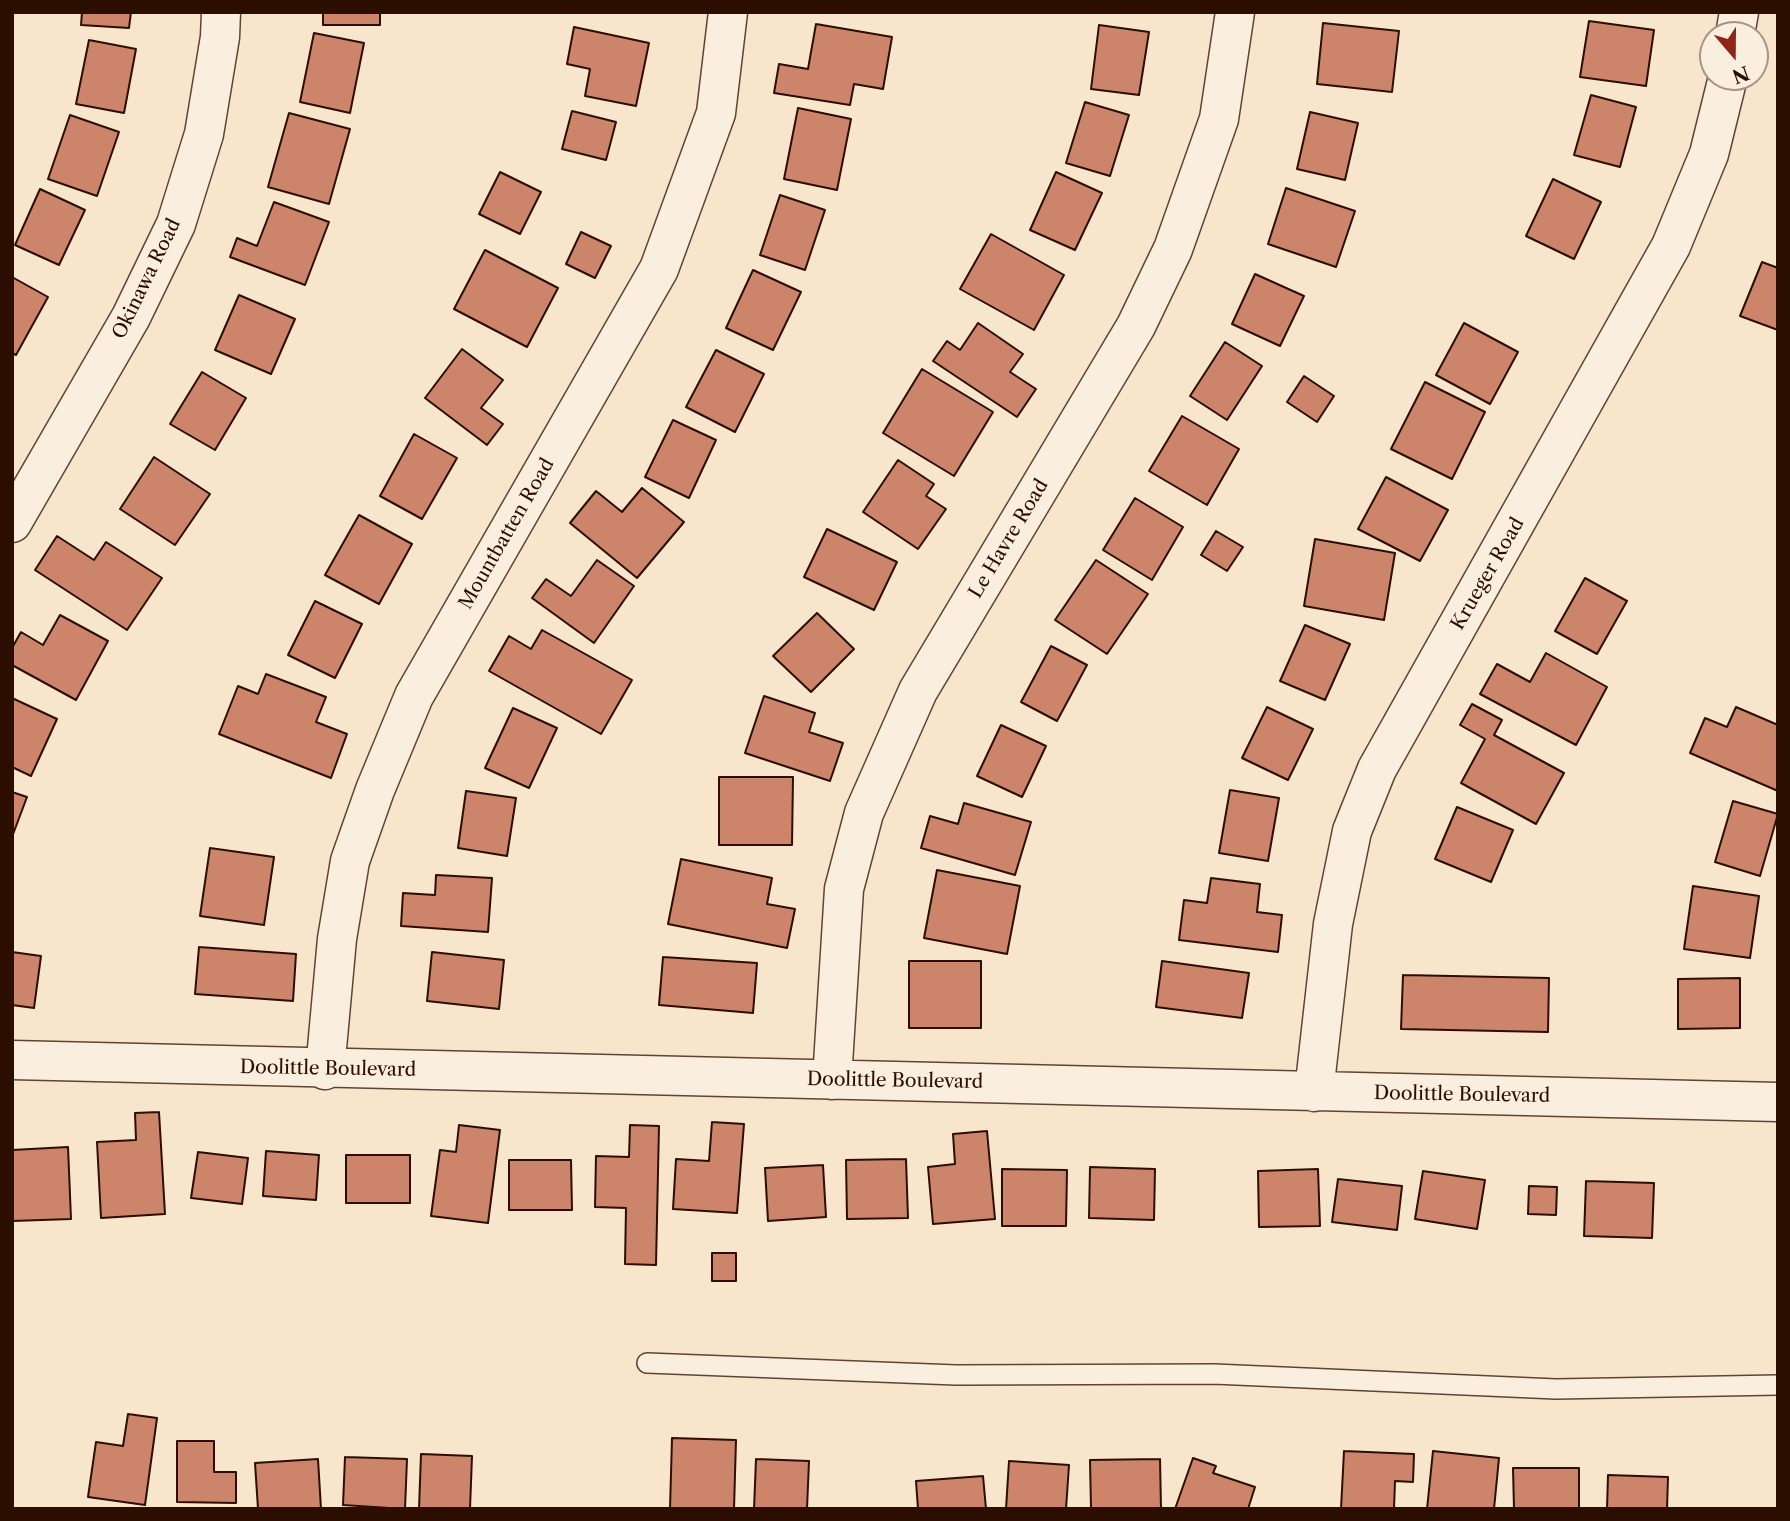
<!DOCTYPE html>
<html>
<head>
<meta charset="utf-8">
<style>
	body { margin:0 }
	#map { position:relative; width:1790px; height:1521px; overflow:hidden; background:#f7e5cc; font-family:"Libre Caslon Text",serif }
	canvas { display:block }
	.frame { position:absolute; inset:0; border:14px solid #2c0e01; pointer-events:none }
	.north { position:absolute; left:1699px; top:21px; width:70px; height:70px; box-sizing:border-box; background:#faeede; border:2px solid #a89486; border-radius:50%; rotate:160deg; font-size:19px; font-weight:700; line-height:28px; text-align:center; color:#2c0e01 }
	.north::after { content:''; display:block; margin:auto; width:24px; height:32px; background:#8f2418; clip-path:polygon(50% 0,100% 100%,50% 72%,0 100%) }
</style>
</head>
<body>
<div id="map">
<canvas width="1790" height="1521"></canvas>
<div class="frame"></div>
<div class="north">N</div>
</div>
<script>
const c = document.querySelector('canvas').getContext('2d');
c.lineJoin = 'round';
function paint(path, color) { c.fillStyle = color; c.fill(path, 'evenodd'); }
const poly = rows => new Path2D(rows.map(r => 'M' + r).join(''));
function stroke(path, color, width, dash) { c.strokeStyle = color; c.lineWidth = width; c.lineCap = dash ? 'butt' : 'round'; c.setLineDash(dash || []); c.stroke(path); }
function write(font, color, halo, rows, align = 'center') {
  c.font = font + ' "Libre Caslon Text",serif'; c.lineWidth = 5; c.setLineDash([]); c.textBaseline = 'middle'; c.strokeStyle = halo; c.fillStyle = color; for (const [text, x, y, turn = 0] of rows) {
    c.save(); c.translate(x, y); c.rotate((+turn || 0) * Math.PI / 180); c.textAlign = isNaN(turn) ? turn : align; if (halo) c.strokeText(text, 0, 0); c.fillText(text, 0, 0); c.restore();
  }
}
const building = poly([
	[82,12,131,12,129,28,81,25,82,12],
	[323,12,380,12,380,25,323,25,323,12],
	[1589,21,1654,30,1646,86,1580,77,1589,21],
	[1323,23,1399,31,1392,92,1317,84,1323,23],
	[816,24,892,37,883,89,854,84,850,105,774,93,779,64,808,69,816,24],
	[1099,25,1149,32,1139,95,1091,89,1099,25],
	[574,27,649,43,636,106,585,96,590,69,567,64,574,27],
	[314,33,364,43,350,113,300,102,314,33],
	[89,40,136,49,124,113,76,104,89,40],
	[1591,95,1636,107,1620,167,1574,155,1591,95],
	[1085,102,1129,115,1110,176,1066,163,1085,102],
	[798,108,851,119,837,190,784,179,798,108],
	[572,111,616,122,606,160,562,149,572,111],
	[1310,112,1358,123,1345,180,1297,169,1310,112],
	[289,113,350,129,329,204,268,187,289,113],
	[70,115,119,132,97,196,48,179,70,115],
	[500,172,541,192,520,234,479,214,500,172],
	[1056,172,1102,193,1075,250,1030,230,1056,172],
	[1553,179,1601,202,1574,259,1526,236,1553,179],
	[1286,188,1355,211,1336,267,1268,244,1286,188],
	[40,189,85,210,59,265,15,245,40,189],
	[780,195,825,210,805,270,760,255,780,195],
	[274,202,329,222,305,285,230,257,237,238,257,246,274,202],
	[581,232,611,246,595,278,566,264,581,232],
	[991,234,1064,275,1034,330,960,289,991,234],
	[485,250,558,288,527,347,454,309,485,250],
	[1762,262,1778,268,1778,330,1740,316,1762,262],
	[753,270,801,292,773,350,726,328,753,270],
	[1255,274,1304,296,1280,346,1232,324,1255,274],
	[12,277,48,297,16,355,12,353,12,277],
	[239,295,295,319,271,374,215,350,239,295],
	[978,323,1023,354,1010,372,1036,389,1017,417,933,361,947,341,960,350,978,323],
	[1464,323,1518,352,1490,404,1436,375,1464,323],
	[1225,342,1262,366,1227,420,1190,396,1225,342],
	[462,349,503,380,481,408,503,424,487,445,425,398,462,349],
	[716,350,764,374,735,432,686,407,716,350],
	[922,369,993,412,954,476,883,433,922,369],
	[202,372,246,398,215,450,170,424,202,372],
	[1304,376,1334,396,1317,422,1287,402,1304,376],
	[1425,382,1485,412,1452,479,1391,449,1425,382],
	[1182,416,1239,449,1207,505,1149,471,1182,416],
	[673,420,716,440,689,498,645,477,673,420],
	[414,434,457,458,422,519,380,496,414,434],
	[154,457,210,494,175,545,120,509,154,457],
	[898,460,934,484,926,496,946,509,918,549,863,512,898,460],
	[1386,477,1448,510,1420,561,1358,529,1386,477],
	[642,488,684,522,637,578,570,523,596,491,622,512,642,488],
	[1135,498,1183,527,1152,580,1103,550,1135,498],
	[359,515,412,544,379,604,325,575,359,515],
	[827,529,897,562,874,610,804,577,827,529],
	[1216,531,1243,547,1227,571,1201,555,1216,531],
	[57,536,94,560,106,542,162,578,127,630,35,570,57,536],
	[1315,539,1395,553,1384,620,1304,606,1315,539],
	[597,560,634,586,594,643,532,598,546,579,571,596,597,560],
	[1096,560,1148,594,1107,654,1055,620,1096,560],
	[1585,578,1627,601,1597,654,1555,631,1585,578],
	[315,601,362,624,335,678,288,655,315,601],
	[817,613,854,649,811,692,773,656,817,613],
	[60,615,108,641,76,700,12,665,12,648,21,632,43,645,60,615],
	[1305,625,1350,644,1325,700,1280,681,1305,625],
	[542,630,632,680,601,734,489,671,509,636,531,649,542,630],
	[1051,646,1087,665,1057,721,1021,702,1051,646],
	[1546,653,1607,687,1576,745,1480,694,1497,664,1530,682,1546,653],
	[266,674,326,697,316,722,347,734,331,778,219,734,238,686,258,694,266,674],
	[764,696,815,713,809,732,843,743,830,781,745,753,764,696],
	[12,698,57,719,31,776,12,767,12,698],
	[1472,704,1502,720,1494,735,1564,773,1536,824,1461,783,1485,739,1460,725,1472,704],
	[1267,707,1313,729,1288,780,1242,758,1267,707],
	[1736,707,1778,725,1778,791,1690,753,1705,718,1727,727,1736,707],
	[513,708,557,728,529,788,485,768,513,708],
	[1001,725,1046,746,1022,797,977,776,1001,725],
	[719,777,793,777,792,845,719,845,719,777],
	[1230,790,1279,798,1268,861,1219,853,1230,790],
	[466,791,516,798,507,856,458,848,466,791],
	[12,792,27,797,12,837,12,792],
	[1733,801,1778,814,1760,876,1715,862,1733,801],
	[964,803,1031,822,1015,875,921,848,930,816,958,824,964,803],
	[1457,807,1513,830,1491,882,1435,859,1457,807],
	[210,848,274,857,264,925,200,916,210,848],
	[681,859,772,878,767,904,795,909,787,948,668,924,681,859],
	[937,870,1020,886,1007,954,924,938,937,870],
	[436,875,492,878,488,932,401,926,403,893,435,895,436,875],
	[1211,878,1260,884,1257,912,1282,915,1278,952,1179,940,1184,900,1207,903,1211,878],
	[1693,886,1759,896,1750,958,1684,949,1693,886],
	[199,947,296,954,293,1001,195,994,199,947],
	[12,952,41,956,34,1008,12,1005,12,952],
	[432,952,504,960,499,1009,427,1001,432,952],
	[663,957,757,963,753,1013,659,1005,663,957],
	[909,961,981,961,981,1028,909,1028,909,961],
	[1162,961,1249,973,1242,1018,1156,1007,1162,961],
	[1403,975,1549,978,1548,1032,1401,1029,1403,975],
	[1740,978,1740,1028,1678,1029,1678,979,1740,978],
	[159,1112,165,1214,101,1218,97,1142,136,1140,135,1113,159,1112],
	[712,1122,744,1124,737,1213,673,1209,676,1159,709,1161,712,1122],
	[459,1125,500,1130,488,1223,431,1216,440,1150,456,1152,459,1125],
	[630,1125,659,1126,656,1265,625,1264,626,1208,595,1207,596,1156,629,1157,630,1125],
	[987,1131,995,1219,933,1224,928,1167,955,1164,953,1134,987,1131],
	[68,1147,71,1219,12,1221,12,1150,68,1147],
	[266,1151,319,1155,316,1200,263,1196,266,1151],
	[198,1152,248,1158,242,1204,191,1198,198,1152],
	[346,1155,410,1155,410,1203,346,1203,346,1155],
	[906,1159,908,1218,847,1219,846,1160,906,1159],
	[509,1160,571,1160,572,1210,509,1210,509,1160],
	[823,1165,826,1217,768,1221,765,1168,823,1165],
	[1090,1167,1155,1169,1154,1220,1089,1218,1090,1167],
	[1002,1169,1067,1170,1066,1226,1002,1226,1002,1169],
	[1318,1169,1320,1226,1259,1227,1258,1171,1318,1169],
	[1423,1171,1485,1180,1477,1229,1415,1219,1423,1171],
	[1338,1179,1402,1186,1397,1230,1332,1222,1338,1179],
	[1586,1181,1654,1183,1652,1238,1584,1236,1586,1181],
	[1529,1186,1557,1187,1556,1215,1528,1214,1529,1186],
	[712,1253,736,1253,736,1281,712,1281,712,1253],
	[128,1414,157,1418,145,1505,88,1497,96,1442,123,1446,128,1414],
	[672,1438,736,1440,734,1509,670,1509,672,1438],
	[177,1441,214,1441,214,1472,236,1472,236,1503,177,1502,177,1441],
	[1344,1451,1414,1454,1413,1482,1395,1481,1394,1509,1341,1509,1344,1451],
	[1433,1451,1499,1458,1494,1509,1427,1509,1433,1451],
	[421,1454,472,1456,470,1509,419,1509,421,1454],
	[345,1457,407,1459,405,1509,343,1505,345,1457],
	[1193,1458,1216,1466,1213,1473,1255,1487,1248,1509,1175,1509,1193,1458],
	[318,1459,321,1509,258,1509,255,1463,318,1459],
	[756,1459,809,1461,807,1509,754,1509,756,1459],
	[1160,1459,1161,1509,1091,1509,1090,1460,1160,1459],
	[1009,1461,1069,1465,1066,1509,1006,1509,1009,1461],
	[1513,1468,1579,1468,1579,1509,1514,1509,1513,1468],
	[1608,1475,1668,1477,1667,1509,1607,1509,1608,1475],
	[983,1476,986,1509,918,1509,916,1481,983,1476]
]);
const service = poly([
	[647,1363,956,1375,1214,1374,1556,1389,1778,1385]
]);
const minor = poly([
	[1735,35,1739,12],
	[12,523,131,317,176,224,204,134,220,37,221,12],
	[12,1060,1778,1102],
	[325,1070,337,939,350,861,375,790,414,696,659,269,716,113,728,12],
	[832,1080,844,889,864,813,918,691,1136,326,1173,249,1219,119,1235,12],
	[1314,1092,1333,924,1352,831,1377,769,1671,246,1709,154,1728,77]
]);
const streetNames = [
	["Okinawa Road",147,279,-64],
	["Mountbatten Road",507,534,-60],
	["Le Havre Road",1009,539,-59],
	["Krueger Road",1488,574,-60],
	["Doolittle Boulevard",328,1069,1],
	["Doolittle Boulevard",895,1081,1],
	["Doolittle Boulevard",1462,1095,1]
];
paint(building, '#cc856a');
stroke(building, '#2c0e01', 2);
stroke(service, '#5f4434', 22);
stroke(minor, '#5f4434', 41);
stroke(service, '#faeede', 19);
stroke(minor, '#faeede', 38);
write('19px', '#2c0e01', '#faeede', streetNames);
</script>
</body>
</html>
